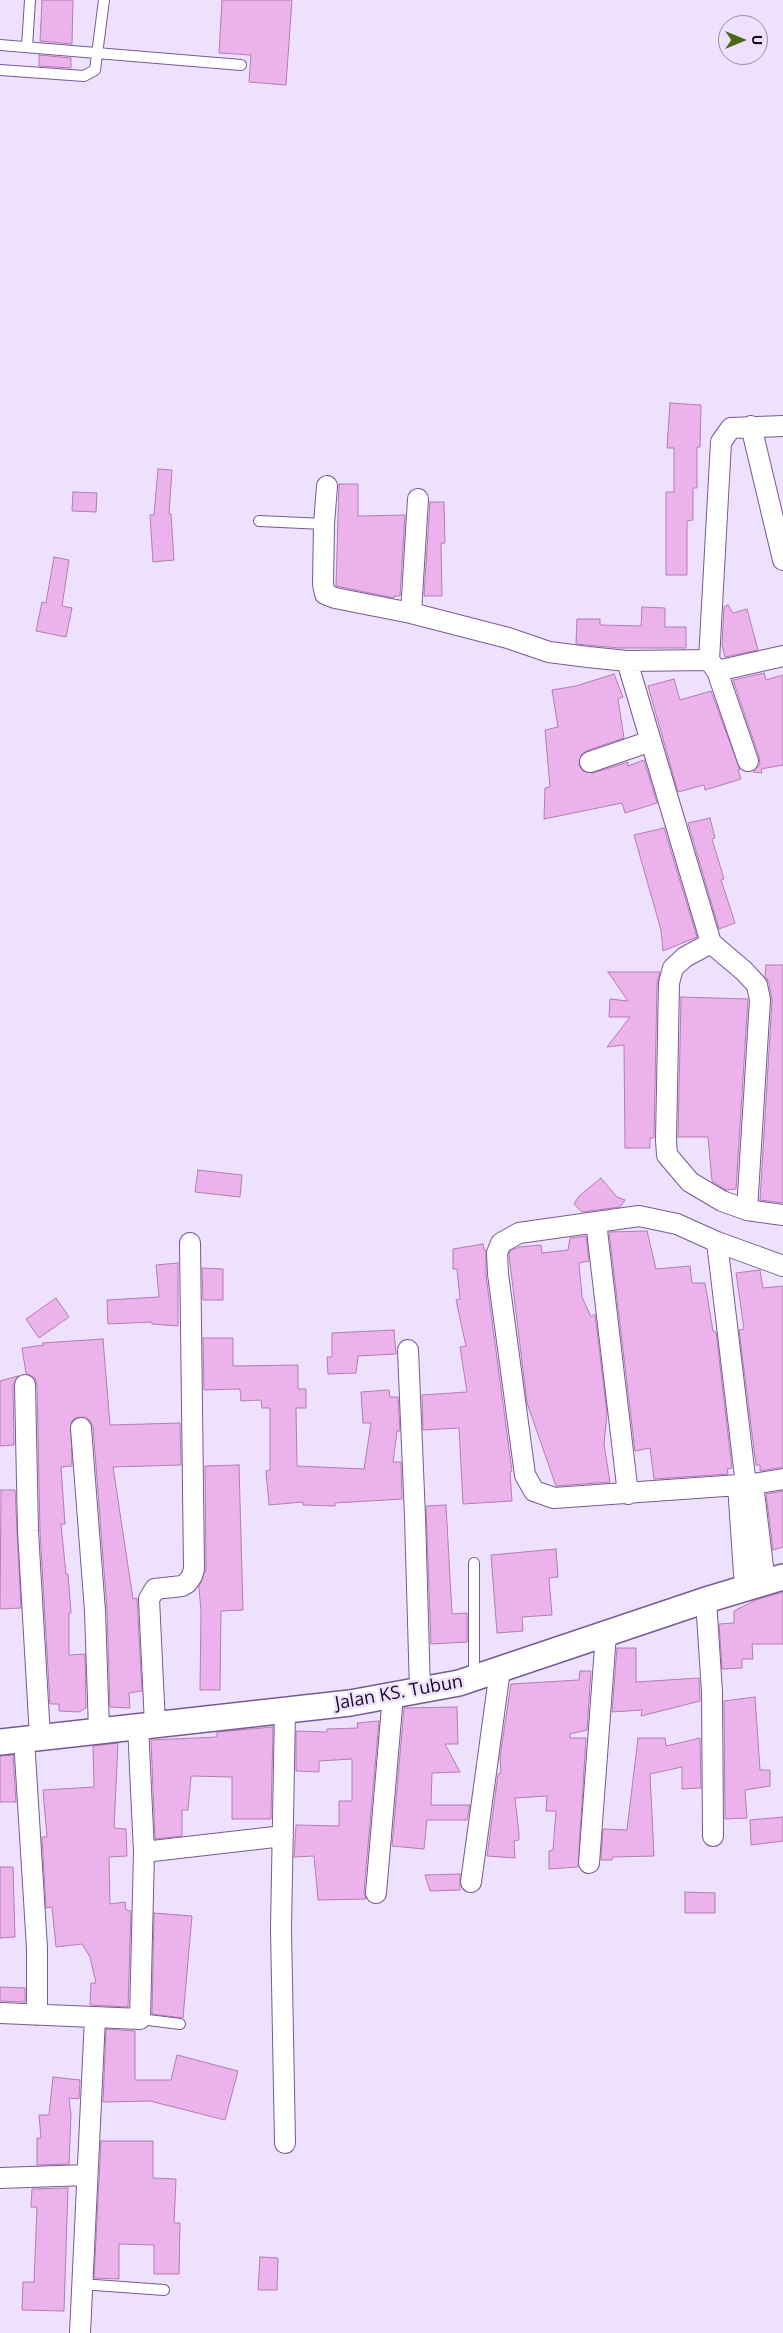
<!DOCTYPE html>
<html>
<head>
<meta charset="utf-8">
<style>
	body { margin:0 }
	#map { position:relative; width:783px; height:2333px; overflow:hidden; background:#eee1fd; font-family:"Open Sans",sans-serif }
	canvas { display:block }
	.north { position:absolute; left:718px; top:15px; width:50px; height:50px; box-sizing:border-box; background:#eee1fd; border:1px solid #988ba5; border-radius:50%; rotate:90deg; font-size:14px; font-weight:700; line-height:20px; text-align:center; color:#160921 }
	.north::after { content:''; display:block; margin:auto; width:18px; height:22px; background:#4e681a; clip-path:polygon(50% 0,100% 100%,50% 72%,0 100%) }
</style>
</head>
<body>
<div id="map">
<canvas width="783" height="2333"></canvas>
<div class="north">U</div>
</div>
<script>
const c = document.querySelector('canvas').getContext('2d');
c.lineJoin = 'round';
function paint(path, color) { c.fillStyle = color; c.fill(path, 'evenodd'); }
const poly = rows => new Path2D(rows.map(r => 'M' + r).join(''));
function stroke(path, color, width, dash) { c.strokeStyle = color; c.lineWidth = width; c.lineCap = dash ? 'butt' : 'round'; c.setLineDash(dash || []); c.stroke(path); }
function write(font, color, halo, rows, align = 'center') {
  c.font = font + ' "Open Sans",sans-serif'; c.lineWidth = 5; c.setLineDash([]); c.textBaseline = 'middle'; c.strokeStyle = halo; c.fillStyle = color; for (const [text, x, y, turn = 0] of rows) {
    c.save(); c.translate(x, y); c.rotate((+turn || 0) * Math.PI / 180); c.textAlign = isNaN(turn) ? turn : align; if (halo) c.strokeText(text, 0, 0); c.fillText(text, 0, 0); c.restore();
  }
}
const building = poly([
	[42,0,73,0,72,44,40,41,42,0],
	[222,0,292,0,286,85,249,82,251,55,219,53,222,0],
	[39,55,71,58,71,68,39,66,39,55],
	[670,403,701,405,700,447,697,447,697,488,693,488,693,520,687,521,687,575,666,575,666,492,674,492,674,448,667,448,670,403],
	[158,469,172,470,169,514,171,514,174,560,153,562,150,515,154,515,158,469],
	[339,484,358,484,358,516,405,515,400,596,394,596,394,598,336,586,339,484],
	[73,492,97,493,96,512,72,511,73,492],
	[430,502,444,502,445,543,441,543,442,596,424,596,430,502],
	[54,557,69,560,62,606,72,608,66,637,36,631,42,602,46,603,54,557],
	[728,605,733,613,747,609,758,650,725,657,722,645,724,607,728,605],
	[642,607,665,608,665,627,686,627,686,648,619,648,576,644,577,619,600,619,600,625,641,626,642,607],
	[764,673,766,680,783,675,783,765,761,769,762,773,753,772,760,764,759,757,733,680,764,673],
	[614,674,623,697,618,699,624,738,586,751,581,755,579,765,583,771,593,773,628,762,628,766,644,760,657,803,625,813,622,803,544,819,545,788,550,787,545,730,558,727,552,690,576,686,614,674],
	[674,679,680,700,711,691,740,770,738,769,741,779,705,790,704,785,678,792,648,686,674,679],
	[710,818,715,838,712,839,724,879,721,880,735,923,719,929,688,823,710,818],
	[664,828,697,937,663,951,661,930,634,835,664,828],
	[766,965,783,965,783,1203,760,1200,772,1001,769,983,765,976,766,965],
	[608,972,660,972,657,983,654,1138,650,1138,650,1148,625,1148,624,1045,607,1047,630,1017,609,1017,610,999,628,1001,608,972],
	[681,997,748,999,736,1189,726,1190,712,1181,708,1137,678,1137,681,997],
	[198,1170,242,1175,240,1197,195,1192,198,1170],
	[601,1178,617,1197,625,1200,620,1207,582,1212,574,1204,579,1196,601,1178],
	[647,1231,656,1269,690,1266,692,1283,705,1283,713,1331,716,1332,732,1468,727,1469,728,1474,654,1479,650,1448,635,1451,609,1232,647,1231],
	[586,1236,589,1261,579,1263,582,1297,591,1317,595,1314,607,1413,604,1444,610,1482,556,1486,527,1403,509,1255,510,1251,519,1247,541,1245,542,1253,568,1250,570,1238,586,1236],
	[483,1244,484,1250,486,1250,486,1276,512,1471,510,1472,512,1501,463,1504,459,1428,423,1430,422,1395,467,1392,460,1347,466,1346,456,1300,460,1299,457,1269,453,1269,453,1249,483,1244],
	[178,1263,178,1326,152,1324,152,1322,108,1324,107,1300,159,1297,156,1265,178,1263],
	[202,1268,223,1269,223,1300,203,1300,202,1268],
	[760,1270,763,1288,783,1286,783,1467,760,1471,760,1465,756,1465,739,1330,744,1329,736,1273,760,1270],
	[56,1298,69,1317,39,1338,26,1319,56,1298],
	[394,1330,396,1354,358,1356,356,1373,328,1374,327,1357,332,1357,332,1333,394,1330],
	[203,1338,233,1338,233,1366,298,1365,298,1389,306,1389,306,1408,296,1408,297,1466,364,1469,371,1423,363,1423,361,1392,389,1390,390,1397,398,1397,400,1431,397,1431,393,1462,401,1462,402,1499,335,1503,335,1506,303,1505,303,1502,269,1505,266,1471,270,1470,270,1408,262,1408,261,1400,241,1401,240,1389,204,1390,203,1338],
	[103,1339,110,1425,180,1423,181,1465,113,1467,133,1599,137,1598,142,1691,129,1693,130,1708,110,1707,107,1610,93,1427,90,1421,86,1417,75,1418,71,1422,72,1466,61,1467,65,1524,61,1524,66,1574,68,1574,71,1613,69,1613,69,1655,85,1654,86,1708,79,1712,59,1711,59,1704,50,1704,40,1531,37,1385,35,1378,26,1373,22,1348,44,1345,42,1343,103,1339],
	[18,1376,13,1385,14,1445,0,1446,0,1381,18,1376],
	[239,1465,243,1610,221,1611,220,1690,200,1690,201,1612,199,1587,206,1569,205,1466,239,1465],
	[1,1490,15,1490,21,1608,0,1609,1,1490],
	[783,1491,783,1547,773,1550,766,1494,783,1491],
	[446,1505,452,1614,467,1613,467,1642,431,1644,426,1506,446,1505],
	[556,1549,558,1577,549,1578,552,1615,522,1617,523,1631,497,1633,491,1555,556,1549],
	[783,1592,783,1644,752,1644,753,1659,742,1659,742,1668,722,1669,719,1624,734,1623,734,1611,756,1600,783,1592],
	[617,1648,636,1648,636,1682,699,1678,700,1701,641,1716,642,1710,612,1712,617,1648],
	[580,1671,591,1671,587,1730,570,1734,570,1738,586,1738,578,1867,549,1869,549,1851,553,1850,556,1811,546,1811,547,1796,515,1798,519,1834,519,1840,514,1841,515,1858,487,1856,498,1774,501,1773,500,1757,511,1684,579,1680,580,1671],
	[755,1697,760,1770,770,1770,770,1786,745,1790,747,1818,725,1819,724,1701,755,1697],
	[457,1707,458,1744,445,1744,460,1772,432,1773,431,1805,470,1805,467,1820,427,1820,424,1849,392,1846,404,1708,457,1707],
	[379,1721,364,1892,366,1899,318,1900,314,1856,294,1857,296,1825,339,1826,339,1801,352,1801,352,1759,319,1761,319,1772,296,1771,296,1731,327,1732,327,1729,358,1728,357,1723,379,1721],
	[273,1727,271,1819,232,1819,232,1777,191,1776,188,1810,182,1810,182,1836,155,1839,151,1740,217,1737,217,1732,273,1727],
	[638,1738,665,1738,666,1746,700,1738,701,1788,682,1789,682,1767,650,1774,654,1856,613,1857,612,1860,601,1860,603,1829,627,1830,638,1738],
	[118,1743,114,1828,126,1829,127,1856,109,1857,110,1904,125,1902,126,1910,131,1911,128,2007,90,2005,91,1983,96,1983,90,1957,82,1944,56,1947,52,1907,46,1908,42,1837,47,1837,43,1790,94,1787,93,1746,118,1743],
	[13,1755,16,1802,0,1802,0,1756,13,1755],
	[783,1817,783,1841,751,1845,750,1820,783,1817],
	[0,1867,13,1867,15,1937,0,1938,0,1867],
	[460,1874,460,1890,430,1891,425,1875,460,1874],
	[685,1892,715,1893,715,1913,685,1913,685,1892],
	[154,1913,192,1916,183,2018,152,2014,154,1913],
	[0,1987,25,1988,25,2002,0,2001,0,1987],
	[106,2029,135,2031,135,2080,171,2080,177,2055,238,2071,225,2120,150,2101,103,2102,106,2029],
	[53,2077,80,2080,79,2099,69,2098,71,2115,69,2164,37,2165,37,2138,41,2138,39,2115,49,2115,53,2077],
	[101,2141,153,2141,153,2178,176,2179,174,2223,180,2223,179,2274,154,2274,154,2245,119,2244,119,2279,94,2278,101,2141],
	[68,2188,64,2311,22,2310,23,2282,34,2282,37,2207,31,2207,32,2189,68,2188],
	[260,2257,278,2258,277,2290,258,2290,260,2257]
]);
const service = poly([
	[0,45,241,65],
	[27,47,30,0],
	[0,70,84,76,95,70,104,0],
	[259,521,324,524],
	[474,1563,474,1677],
	[140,2019,180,2024],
	[81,2284,164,2290]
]);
const minor = poly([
	[751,426,783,560],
	[327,486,324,524,323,584,325,594,335,598,411,613,508,638,549,652,588,657,627,661,709,660,717,671,783,656],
	[411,613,418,499],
	[709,660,721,442,731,428,783,426],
	[627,661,711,943,744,971,757,985,760,1000,747,1210],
	[717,671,748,761],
	[590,762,651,741],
	[711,943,685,957,673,968,669,983,666,1140,667,1155,690,1182,722,1201,747,1210,783,1215],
	[596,1222,628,1494],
	[717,1242,746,1485],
	[783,1266,717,1242,677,1224,639,1216,519,1233,501,1243,497,1253,498,1274,525,1475,534,1491,554,1498,753,1484,783,1479],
	[408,1350,415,1517,420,1690],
	[25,1385,28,1531,40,1737],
	[81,1428,95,1611,99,1730],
	[753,1484,765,1583],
	[738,1485,745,1588],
	[706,1600,712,1692,713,1836],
	[285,1710,281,1929,285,2143],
	[155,1724,149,1599,155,1589,182,1586,187,1583,192,1576,194,1569,190,1243],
	[24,1739,37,1948,37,2015],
	[144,1852,283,1836],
	[589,1863,606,1634],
	[471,1882,500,1670],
	[376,1893,393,1695],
	[0,2013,140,2019,144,1852,138,1726],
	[0,2178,87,2175],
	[80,2333,95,2018]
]);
const tertiary = poly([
	[0,1742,350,1703,459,1683,706,1600,783,1577]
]);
const streetNames = [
	["Jalan KS. Tubun",399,1693,-10]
];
paint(building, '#ecb2eb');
stroke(building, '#b37cb3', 1);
stroke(service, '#785997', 12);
stroke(minor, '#785997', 22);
stroke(tertiary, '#785997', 28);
stroke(service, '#fff', 10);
stroke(minor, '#fff', 20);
stroke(tertiary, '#fff', 25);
write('18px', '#160921', '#eee1fd', streetNames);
</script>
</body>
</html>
